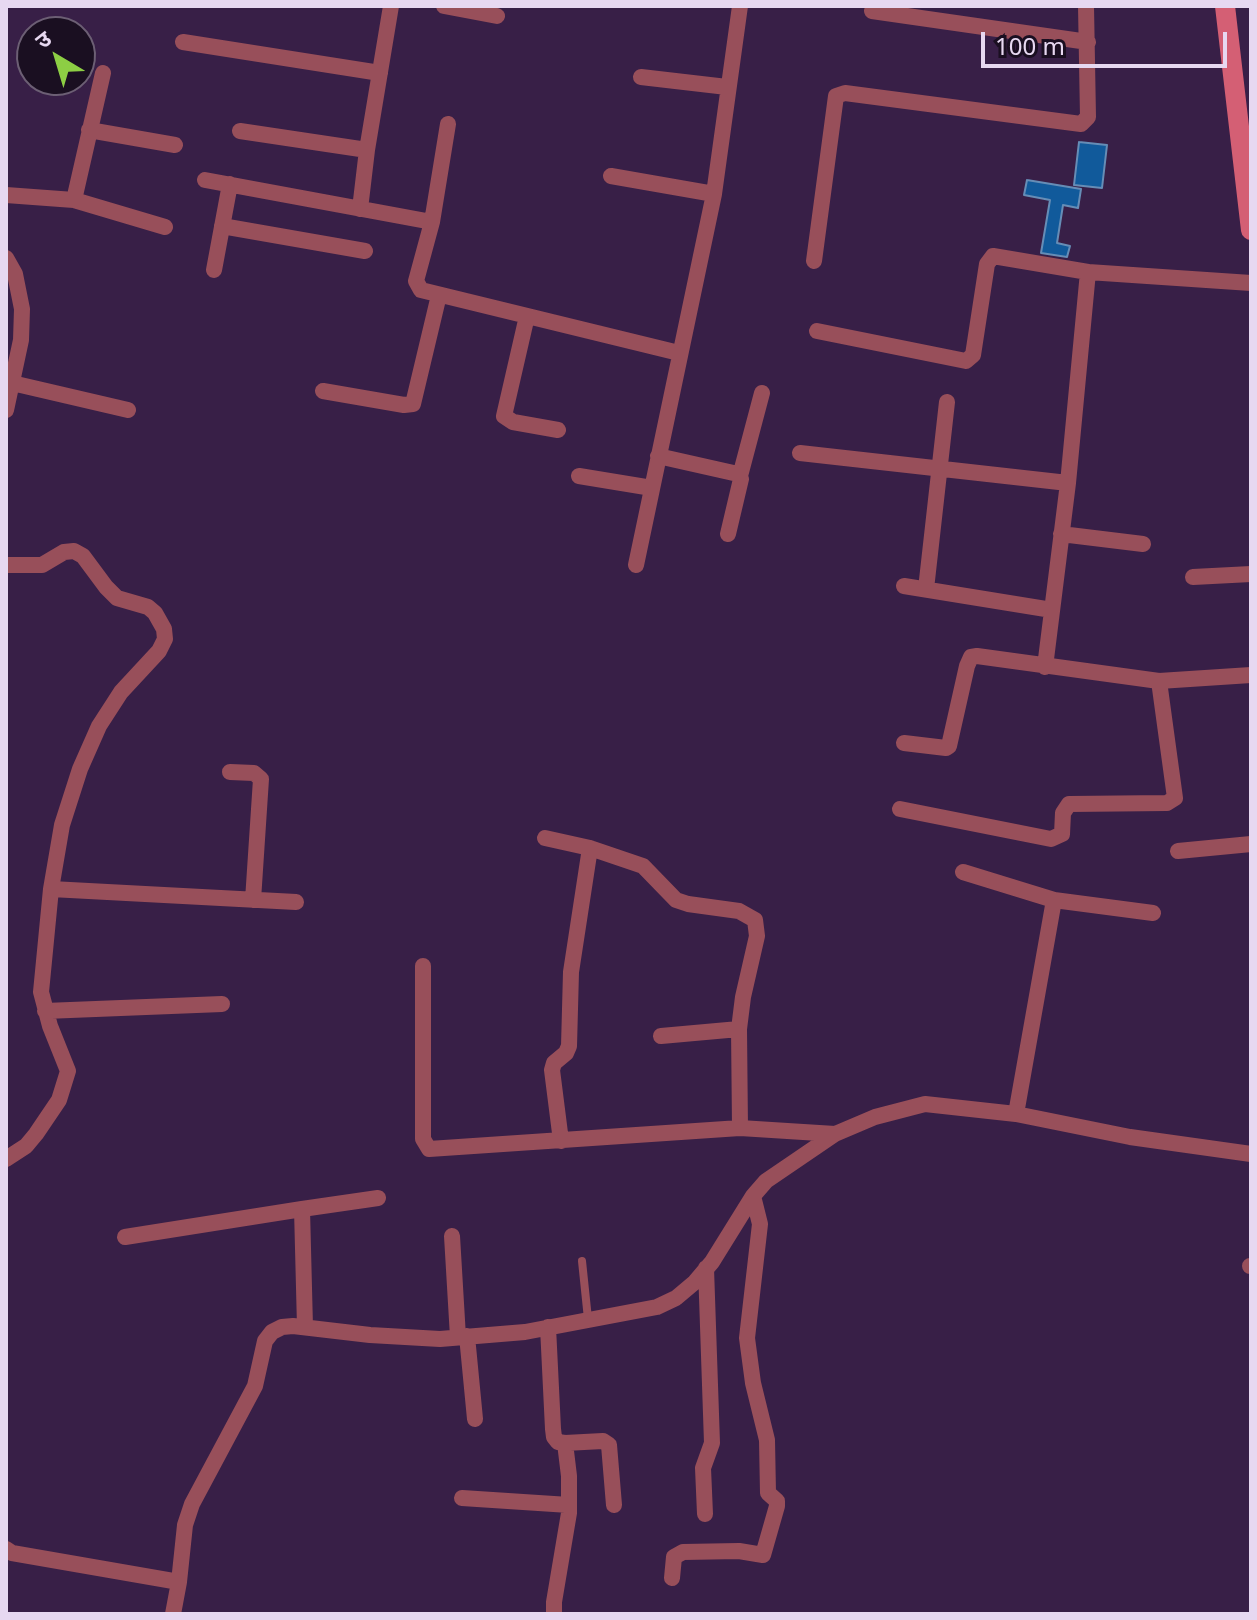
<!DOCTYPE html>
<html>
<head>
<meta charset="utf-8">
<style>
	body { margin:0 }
	#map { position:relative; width:1257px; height:1620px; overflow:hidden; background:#381f47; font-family:"Noto Sans","Noto Sans Devanagari",sans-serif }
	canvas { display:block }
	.frame { position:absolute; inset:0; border:8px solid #e7d8f1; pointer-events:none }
	.north { position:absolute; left:16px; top:16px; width:80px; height:80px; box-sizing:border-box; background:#1a0f21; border:2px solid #6c5f74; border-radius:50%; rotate:322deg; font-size:22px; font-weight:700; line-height:32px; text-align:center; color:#e7d8f1 }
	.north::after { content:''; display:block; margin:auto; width:28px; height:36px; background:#8dce44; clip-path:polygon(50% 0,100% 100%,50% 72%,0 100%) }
	.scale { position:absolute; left:981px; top:32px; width:246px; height:36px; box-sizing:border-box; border:4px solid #e7d8f1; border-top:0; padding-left:10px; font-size:24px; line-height:28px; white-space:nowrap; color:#e7d8f1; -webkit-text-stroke:6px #1a0f21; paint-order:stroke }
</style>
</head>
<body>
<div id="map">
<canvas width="1257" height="1620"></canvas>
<div class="frame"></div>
<div class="north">उ</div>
<div class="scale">100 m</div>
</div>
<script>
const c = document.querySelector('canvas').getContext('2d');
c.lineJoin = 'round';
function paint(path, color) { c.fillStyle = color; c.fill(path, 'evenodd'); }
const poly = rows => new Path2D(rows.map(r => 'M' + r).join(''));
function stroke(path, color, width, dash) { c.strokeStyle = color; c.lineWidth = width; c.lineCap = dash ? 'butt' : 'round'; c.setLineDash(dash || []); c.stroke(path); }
const building = poly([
	[1079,142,1107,145,1102,188,1074,185,1079,142],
	[1027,180,1081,189,1078,208,1063,205,1057,243,1070,246,1067,257,1041,253,1050,200,1024,195,1027,180]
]);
const lane = poly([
	[582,1261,588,1319]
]);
const street = poly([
	[444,6,497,16],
	[872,11,1088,42],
	[183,42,380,73],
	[641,77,727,87],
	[448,124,432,222,416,281,421,290,679,353],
	[89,130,175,145],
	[240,131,367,150],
	[611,176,714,194],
	[205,180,432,222],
	[6,195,74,200,165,227],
	[74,200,103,73],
	[360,209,367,150,391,6],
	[222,226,365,251],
	[6,258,15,274,22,309,21,340,6,410],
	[814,261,836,96,845,93,1081,124,1088,117,1086,6],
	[214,270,230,184],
	[527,316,504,416,513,422,558,430],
	[817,331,966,361,973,355,987,264,993,256,1088,272],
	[12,383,128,410],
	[323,391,404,405,413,404,439,295],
	[800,453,1068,483],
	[658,456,738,474,741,479,728,534],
	[579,476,652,488],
	[740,476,762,393],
	[1061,534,1143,544],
	[6,565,42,565,64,552,74,551,83,556,106,587,117,598,148,607,155,613,164,629,165,639,159,651,121,692,99,726,80,769,62,825,51,889,41,992,50,1026,68,1071,59,1100,36,1134,26,1146,6,1159],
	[636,565,714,194,740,6],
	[1193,577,1251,574],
	[904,586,1052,610],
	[926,589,947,402],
	[1045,667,1068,483,1088,272,1251,283],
	[1159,681,1251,675],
	[230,772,254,773,261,779,253,900],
	[900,809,1051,839,1062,834,1063,813,1069,804,1167,803,1175,798,1159,681,977,656,971,657,967,666,949,746,946,748,904,743],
	[545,838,590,848,643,866,676,900,688,904,739,911,755,920,757,936,743,997,739,1029,740,1128],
	[1178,851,1251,844],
	[963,872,1054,900,1153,913],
	[51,889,296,902],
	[423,966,423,1139,429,1149,740,1128,835,1134],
	[45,1011,222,1004],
	[661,1036,739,1029],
	[1016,1114,1054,900],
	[561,1141,552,1070,554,1063,566,1053,569,1046,571,972,590,848],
	[452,1236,458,1337],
	[125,1237,302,1209],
	[1250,1266,1251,1266],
	[305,1327,302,1209,378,1198],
	[548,1327,553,1429,554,1437,558,1442,565,1443,569,1476,569,1513,554,1602,554,1614],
	[467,1336,475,1419],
	[565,1443,603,1441,609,1445,614,1505],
	[462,1498,569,1505],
	[705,1514,703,1468,712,1443,706,1268],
	[6,1549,12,1553,179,1582,173,1614],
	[672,1578,674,1557,683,1552,739,1551,763,1555,777,1506,777,1501,768,1493,767,1440,753,1383,747,1338,760,1224,753,1196],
	[179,1582,185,1525,192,1504,255,1386,265,1341,272,1332,282,1327,293,1326,370,1335,440,1339,525,1332,657,1307,676,1298,695,1282,712,1262,753,1196,766,1181,835,1134,875,1117,925,1104,1016,1114,1130,1137,1251,1154]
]);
const secondary = poly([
	[1225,6,1251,230]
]);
paint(building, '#115a9b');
stroke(building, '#668db6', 2);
stroke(lane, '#984f5a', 8);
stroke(street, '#984f5a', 16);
stroke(secondary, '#d45f74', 20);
</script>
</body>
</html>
